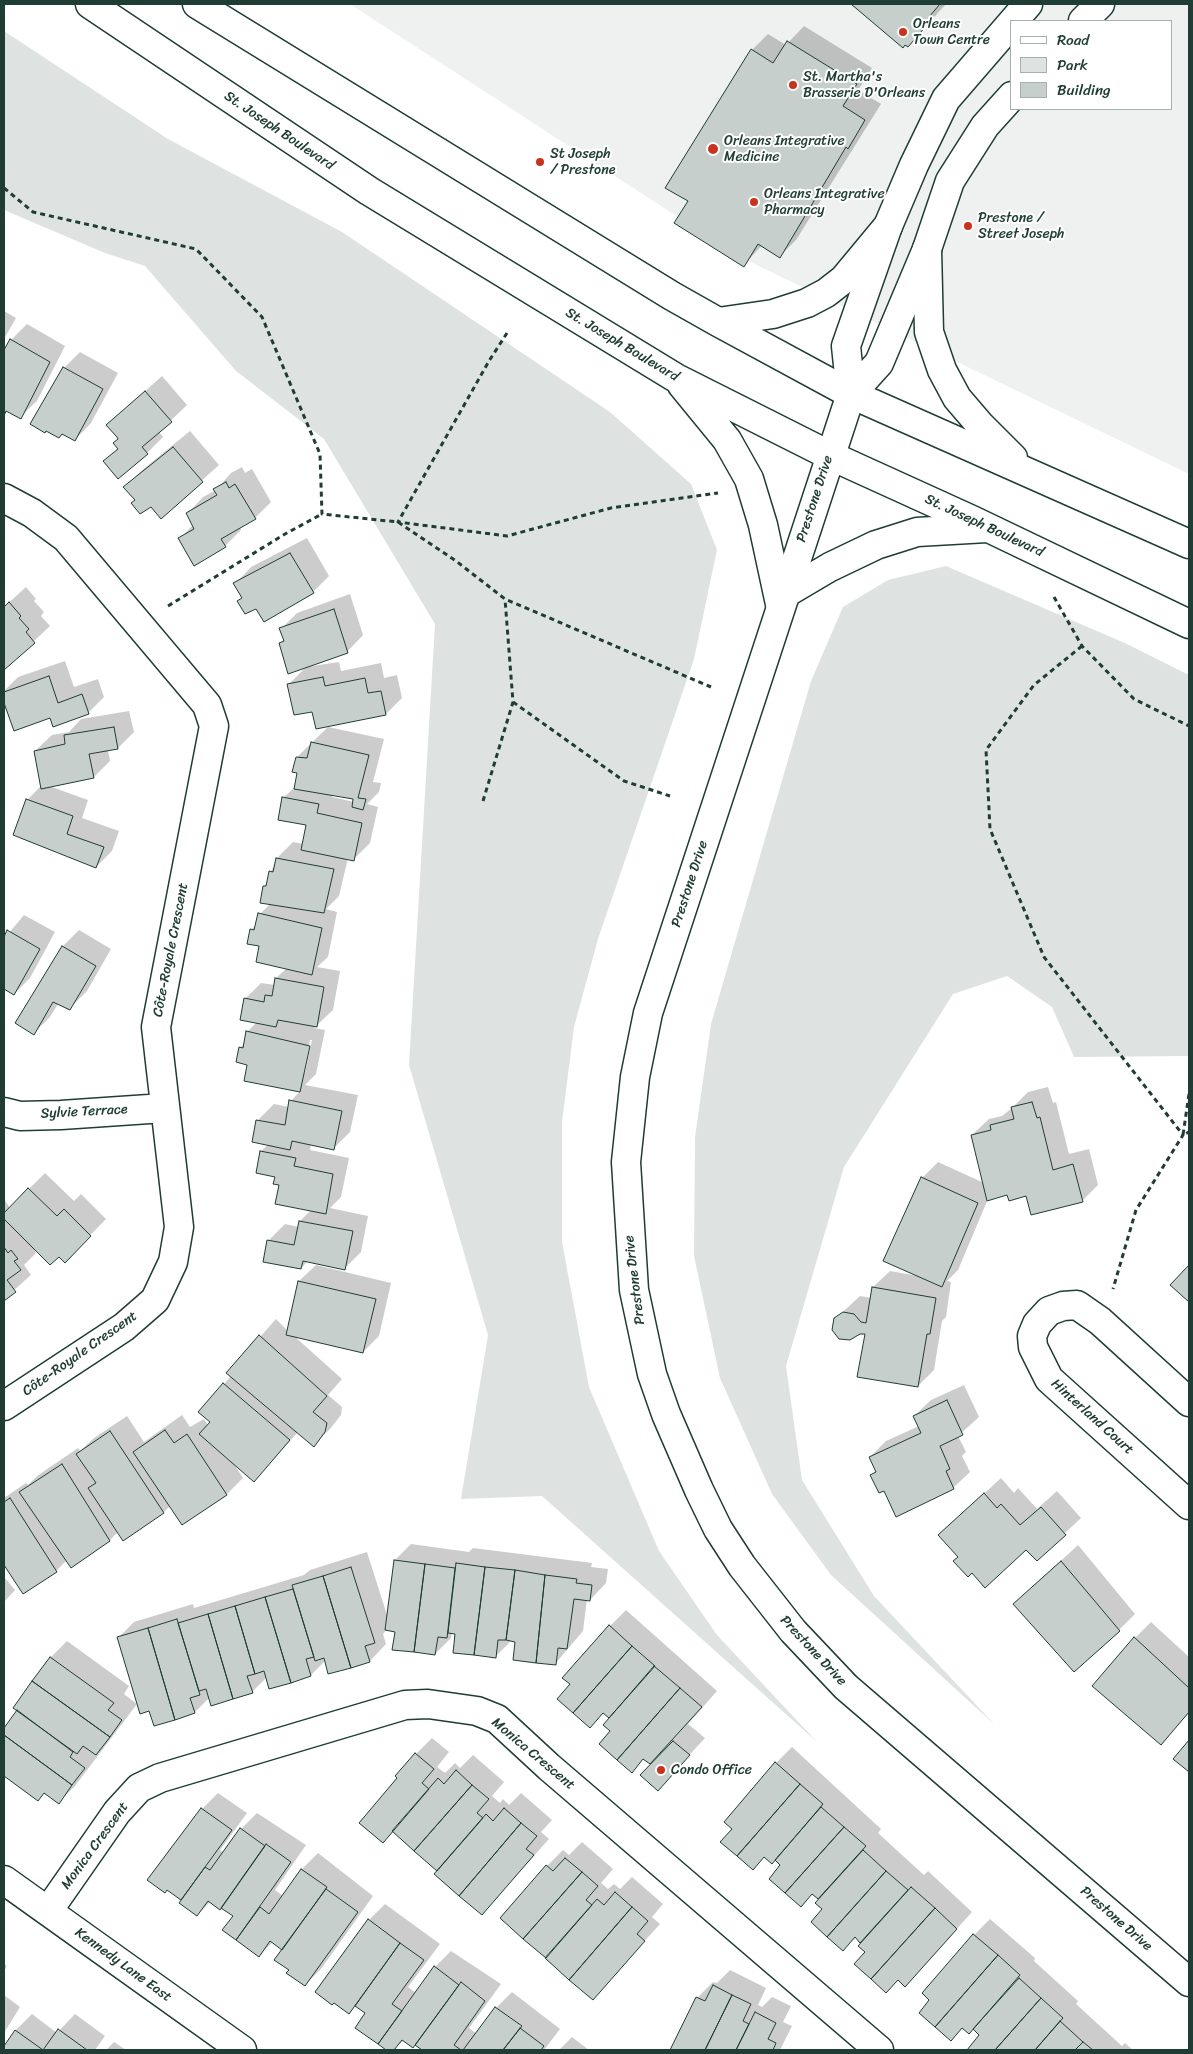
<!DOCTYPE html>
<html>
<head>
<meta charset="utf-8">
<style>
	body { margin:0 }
	#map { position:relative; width:1193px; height:2054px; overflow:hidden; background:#fff; font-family:Sriracha,sans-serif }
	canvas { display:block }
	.frame { position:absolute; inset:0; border:5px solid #1f3d34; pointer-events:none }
	.legend { position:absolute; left:1010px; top:20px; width:162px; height:90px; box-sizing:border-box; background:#fff; border:1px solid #a5b1ae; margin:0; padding:6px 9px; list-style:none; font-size:15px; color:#1f3d34 }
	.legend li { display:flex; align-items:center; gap:10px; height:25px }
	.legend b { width:25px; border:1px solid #a5b1ae }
</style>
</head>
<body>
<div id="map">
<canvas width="1193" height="2054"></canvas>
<div class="frame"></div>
<ul class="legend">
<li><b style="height:6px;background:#fff"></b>Road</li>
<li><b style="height:14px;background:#dee3e2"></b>Park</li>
<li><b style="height:14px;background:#c7cfcc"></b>Building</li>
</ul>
</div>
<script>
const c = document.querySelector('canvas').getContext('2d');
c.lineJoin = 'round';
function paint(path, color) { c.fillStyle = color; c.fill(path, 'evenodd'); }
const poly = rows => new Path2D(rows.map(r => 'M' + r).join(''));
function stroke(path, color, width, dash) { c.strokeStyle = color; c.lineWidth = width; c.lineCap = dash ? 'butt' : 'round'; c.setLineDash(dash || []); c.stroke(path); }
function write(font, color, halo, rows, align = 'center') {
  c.font = font + ' Sriracha,sans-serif'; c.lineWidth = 4; c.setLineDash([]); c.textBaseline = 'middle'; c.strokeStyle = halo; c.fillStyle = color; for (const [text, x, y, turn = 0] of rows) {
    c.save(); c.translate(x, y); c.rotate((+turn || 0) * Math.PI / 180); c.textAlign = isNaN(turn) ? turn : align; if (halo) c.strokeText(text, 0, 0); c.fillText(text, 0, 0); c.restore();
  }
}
const built = poly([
	[350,4,1189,4,1189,474,738,256],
	[1012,21,1172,21,1172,109,1012,109]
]);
const green = poly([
	[4,31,168,139,342,232,610,412,691,484,717,550,694,659,598,939,574,1027,562,1122,562,1242,589,1387,659,1551,717,1635,817,1742,542,1496,461,1499,488,1335,409,1065,435,624,324,439,236,371,145,266,105,253,4,210],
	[946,566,1127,644,1189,675,1189,1056,1074,1057,1052,1007,1007,976,953,994,844,1167,786,1366,802,1480,874,1596,995,1725,831,1575,772,1494,720,1378,694,1256,695,1137,711,1024,811,681,843,607,888,580]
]);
const shadow = poly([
	[853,4,946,4,908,46,906,44,903,46],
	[804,26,872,68,858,90,881,104,796,240,780,256,762,245,744,265,689,201,752,50,768,34,786,45],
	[4,311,16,318,4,339],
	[27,324,65,346,37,401,20,417,7,411,4,414,4,353,11,340],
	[80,352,118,373,91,423,75,440,64,368],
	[162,376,187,405,159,432,163,437,147,453,105,462,119,447,119,439,107,425],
	[190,431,219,465,161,517,151,506,136,500,125,487,141,471],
	[242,467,245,473,252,469,271,502,255,518,240,527,241,530,225,546,180,538,193,525,187,514,203,497,216,490,231,473],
	[307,538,329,576,313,592,257,608,243,597,235,584,251,567],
	[26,587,36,599,34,601,44,612,41,616,50,626,4,669,4,607],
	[350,594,363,635,347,652,280,644,284,639,281,629,297,613],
	[65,661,74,687,98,679,104,697,88,713,51,716,14,729,4,699,4,691,18,677],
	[339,662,341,671,381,663,384,678,397,675,402,698,386,714,313,710,289,684,306,667],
	[129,711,134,732,118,748,108,750,110,761,94,777,49,786,88,800,82,818,119,831,112,851,96,867,27,800,42,785,35,751,52,735,69,732,81,719],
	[328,727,384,739,373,782,381,783,379,792,367,804,378,807,370,843,354,859,348,858,339,896,326,909,337,912,328,957,317,967,340,971,333,1010,314,1028,325,1030,316,1074,305,1085,358,1095,350,1132,334,1148,311,1144,310,1150,349,1158,341,1197,330,1208,368,1216,361,1252,345,1268,308,1261,301,1268,265,1261,269,1240,285,1224,299,1227,300,1221,311,1210,280,1184,261,1151,269,1144,253,1141,258,1120,274,1104,289,1107,291,1101,301,1090,245,1080,249,1064,240,1048,246,1042,247,1032,257,1022,245,999,261,983,275,985,276,978,287,968,261,945,251,930,257,924,260,914,270,904,265,886,277,858,293,842,304,844,308,824,283,798,296,786,299,772,297,757],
	[333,794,355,798,354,802,332,797],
	[310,1040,312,1040,305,1073,303,1073],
	[24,915,55,932,30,978,14,994,4,988,4,939],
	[79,930,111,949,87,991,68,1010,58,1004,50,1017,34,1033,63,946],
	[1048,1087,1053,1103,1056,1102,1069,1154,1089,1149,1098,1185,1082,1201,1008,1194,988,1199,958,1270,947,1281,951,1282,946,1317,942,1321,934,1370,918,1386,866,1333,835,1319,860,1296,872,1298,873,1287,890,1271,918,1276,922,1178,938,1162,984,1183,972,1135,989,1119,1002,1116,1012,1108,1028,1092],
	[45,1173,74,1201,81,1194,106,1219,65,1261,59,1255,32,1246,36,1253,24,1265,31,1275,4,1299,4,1199,10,1208],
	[316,1265,391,1283,379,1336,363,1352,293,1335,342,1379,328,1395,342,1407,341,1415,330,1429,313,1445,298,1432,254,1481,234,1464,243,1478,227,1494,182,1523,170,1506,164,1512,118,1532,110,1540,72,1566,67,1560,56,1571,24,1593,4,1563,4,1498,26,1483,28,1485,37,1476,78,1448,80,1451,94,1438,127,1416,144,1442,182,1415,190,1427,204,1419,208,1425,212,1422,200,1412,231,1376,228,1373,276,1319,288,1331,299,1281],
	[964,1385,979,1417,958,1436,966,1452,962,1456,970,1472,953,1488,885,1489,872,1475,876,1470,870,1457,886,1441,919,1426,914,1416,931,1400],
	[1001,1478,1014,1493,1018,1488,1037,1509,1057,1491,1081,1518,1037,1559,1026,1548,959,1557,939,1535],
	[411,1544,469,1552,473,1548,592,1563,591,1567,608,1569,606,1583,590,1600,587,1599,583,1631,555,1664,517,1641,512,1640,495,1657,457,1633,452,1632,451,1638,435,1654,396,1631,387,1629,383,1634,386,1644,370,1661,326,1660,311,1675,267,1677,252,1692,210,1697,195,1712,155,1725,150,1709,118,1638,134,1622,193,1604,194,1608,304,1575,310,1570,367,1552,388,1618,395,1560],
	[1078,1545,1135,1614,1119,1630,1014,1604],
	[4,1577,15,1590,4,1602],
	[626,1610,717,1691,688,1724,705,1738,658,1789,651,1764,644,1758,632,1771,612,1731,611,1718,604,1712,590,1726,572,1684,610,1626],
	[1151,1622,1189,1657,1189,1713,1160,1744,1135,1638],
	[67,1641,129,1686,124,1694,137,1704,75,1786,59,1802,45,1792,38,1799,4,1774,4,1730,18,1709,15,1707,51,1657],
	[432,1738,449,1752,437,1767,445,1773,455,1763,460,1768,473,1755,504,1782,492,1796,500,1803,503,1799,509,1805,521,1793,552,1820,541,1832,549,1839,482,1914,439,1871,399,1778,416,1754],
	[792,1747,881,1829,878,1833,902,1855,924,1875,928,1871,972,1912,921,1969,867,1952,856,1937,843,1949,820,1899,775,1859,765,1856,753,1868,733,1829,776,1763],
	[218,1793,247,1813,220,1850,224,1853,241,1829,257,1813,306,1845,275,1890,283,1896,302,1869,318,1853,373,1896,321,1969,305,1985,290,1970,284,1949,273,1942,259,1955,224,1930,235,1916,210,1902,197,1915,183,1900,167,1889,148,1880,202,1809],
	[582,1842,613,1869,601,1883,608,1889,614,1884,620,1889,632,1877,663,1904,652,1917,660,1924,593,1998,547,1866,563,1850,569,1855],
	[385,1904,440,1944,408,1987,416,1993,435,1967,451,1951,501,1984,469,2028,477,2034,496,2008,512,1992,560,2029,544,2050,424,2050,404,2040,393,2050,388,2050,356,2027,367,2013,356,2005,349,2012,369,1920],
	[990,1919,1035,1958,1034,1961,1078,2001,1076,2004,1122,2046,1125,2043,1133,2050,969,2050,981,2035,973,2028,963,2027,951,2039,931,2000,974,1935],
	[4,1964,7,1966,4,1971],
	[730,1970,766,1988,758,2005,762,2007,772,1997,791,2006,783,2022,792,2026,780,2050,671,2050,697,1998,713,1982,717,1983],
	[4,1995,20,2007,4,2033],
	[32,2014,57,2033,75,2014,105,2036,95,2050,4,2050,16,2030],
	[572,2037,589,2050,559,2050],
	[114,2042,126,2050,106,2050]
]);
const building = poly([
	[851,4,940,4,929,17,932,19,908,47,905,45,903,48,851,4],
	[787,41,857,84,843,106,865,120,848,149,846,147,780,258,758,244,744,267,674,223,688,201,665,188,751,49,773,63,787,41],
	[10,339,50,362,21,419,6,411,4,416,4,350,10,339],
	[63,367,103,389,75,441,62,434,59,438,46,431,45,433,30,424,63,367],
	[145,391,172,422,142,447,148,454,118,479,103,461,118,449,113,443,118,439,117,437,106,425,145,391],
	[173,447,203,482,161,519,151,507,140,514,131,503,135,500,123,487,173,447],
	[226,482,229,488,235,484,256,519,221,539,226,547,194,566,178,538,194,529,186,513,217,495,213,489,226,482],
	[290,553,314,593,264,622,256,609,245,614,237,601,242,598,233,583,290,553],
	[9,602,21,616,19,618,29,629,26,632,35,643,4,670,4,607,9,602],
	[334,609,348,653,288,674,279,643,284,641,279,628,334,609],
	[49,676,58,703,82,694,89,714,53,727,50,718,14,731,4,703,4,692,49,676],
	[323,677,325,686,365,678,368,693,381,691,386,715,316,729,312,712,294,715,287,684,323,677],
	[114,727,118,749,89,754,94,778,41,789,34,751,65,744,64,735,114,727],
	[311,742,369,755,358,798,366,799,363,810,352,807,353,799,294,789,297,773,292,772,296,757,307,758,311,742],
	[282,797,319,804,317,813,362,823,354,861,301,850,306,825,278,820,282,797],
	[26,799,73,816,67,834,104,847,96,868,13,835,26,799],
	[276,858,334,869,324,913,260,903,263,886,266,886,269,871,273,872,276,858],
	[258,913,322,928,312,975,256,962,259,946,247,944,250,929,254,930,258,913],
	[7,930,40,949,14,995,4,989,4,937,7,930],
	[62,946,96,966,70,1010,53,1002,34,1035,15,1023,62,946],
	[275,978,324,987,317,1027,278,1020,276,1027,240,1020,244,998,264,1002,265,995,272,996,275,978],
	[246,1031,310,1046,300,1092,244,1081,247,1065,236,1062,239,1047,243,1048,246,1031],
	[289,1100,342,1111,334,1150,292,1141,290,1150,252,1142,256,1120,285,1125,289,1100],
	[1032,1102,1037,1118,1040,1117,1053,1170,1073,1164,1083,1202,1031,1215,1026,1196,1009,1201,1007,1195,987,1201,971,1135,991,1130,990,1125,1014,1119,1011,1107,1032,1102],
	[260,1151,296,1158,294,1166,333,1174,326,1214,275,1204,279,1185,273,1184,275,1177,256,1173,260,1151],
	[921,1177,978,1203,942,1287,883,1261,921,1177],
	[28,1188,57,1216,64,1209,91,1236,65,1263,59,1257,50,1265,4,1219,4,1213,28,1188],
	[299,1221,353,1231,345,1270,303,1261,301,1269,263,1262,267,1240,294,1245,299,1221],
	[4,1247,8,1253,11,1250,18,1259,14,1261,21,1270,7,1280,16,1292,4,1301,4,1247],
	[1189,1265,1189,1302,1170,1285,1189,1265],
	[298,1281,376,1299,363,1353,286,1335,298,1281],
	[872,1287,936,1298,930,1334,927,1334,918,1387,857,1377,865,1334,860,1334,850,1340,839,1339,832,1330,834,1318,843,1312,854,1314,861,1322,866,1323,872,1287],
	[259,1335,327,1396,313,1412,327,1423,325,1432,314,1447,226,1373,259,1335],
	[223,1383,290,1440,254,1482,199,1434,210,1422,198,1412,223,1383],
	[947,1400,963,1435,940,1446,950,1469,946,1471,954,1489,896,1517,884,1491,879,1493,870,1475,876,1472,869,1457,921,1433,913,1416,947,1400],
	[165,1430,174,1443,187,1434,227,1495,182,1525,133,1452,165,1430],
	[110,1431,164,1513,123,1541,88,1488,96,1483,76,1454,110,1431],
	[62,1464,110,1541,71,1568,19,1492,62,1464],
	[984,1493,997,1508,1001,1504,1020,1525,1041,1507,1066,1535,1037,1561,1026,1550,985,1588,972,1573,968,1577,953,1561,958,1557,938,1535,984,1493],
	[10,1498,57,1572,23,1594,4,1565,4,1502,10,1498],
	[394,1560,425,1564,414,1652,392,1650,395,1632,385,1630,394,1560],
	[1061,1561,1120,1631,1074,1672,1013,1604,1061,1561],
	[456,1563,485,1567,474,1655,453,1653,455,1634,448,1633,456,1563],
	[425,1564,455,1568,447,1638,438,1637,435,1655,414,1652,425,1564],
	[351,1567,375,1643,365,1646,370,1662,351,1668,323,1576,351,1567],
	[485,1567,515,1570,506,1640,498,1640,496,1658,474,1655,485,1567],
	[515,1570,545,1575,536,1663,513,1660,515,1642,506,1640,515,1570],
	[545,1575,577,1579,576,1583,592,1585,590,1601,574,1599,567,1649,558,1648,556,1665,536,1663,545,1575],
	[323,1576,351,1668,328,1674,324,1658,315,1661,292,1585,323,1576],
	[293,1589,314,1657,306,1659,311,1676,291,1683,265,1597,293,1589],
	[265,1597,291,1683,269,1689,264,1671,255,1674,235,1606,265,1597],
	[235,1606,255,1674,247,1676,253,1693,233,1699,208,1614,235,1606],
	[208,1614,233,1699,211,1706,206,1689,199,1691,178,1623,208,1614],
	[177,1619,200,1695,190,1698,195,1713,175,1720,148,1628,177,1619],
	[609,1625,632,1646,573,1713,557,1699,570,1684,562,1678,609,1625],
	[148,1628,175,1720,154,1726,149,1711,140,1714,117,1637,148,1628],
	[1134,1637,1189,1688,1189,1712,1161,1745,1092,1686,1134,1637],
	[632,1646,655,1666,609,1718,603,1713,590,1728,573,1713,632,1646],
	[50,1657,114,1703,108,1710,122,1720,110,1737,32,1681,50,1657],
	[654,1666,680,1688,617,1760,599,1744,610,1731,603,1725,654,1666],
	[32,1681,110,1737,96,1755,83,1746,77,1754,13,1708,32,1681],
	[680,1688,702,1707,650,1764,643,1759,632,1773,617,1760,680,1688],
	[17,1710,73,1752,70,1757,85,1768,72,1785,4,1735,4,1728,17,1710],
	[4,1735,72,1785,59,1804,44,1793,38,1801,4,1776,4,1735],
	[1189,1740,1189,1772,1173,1759,1189,1740],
	[673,1741,690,1755,658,1791,640,1775,673,1741],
	[415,1753,434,1769,422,1783,429,1789,383,1843,359,1823,397,1778,395,1776,415,1753],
	[775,1762,800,1784,737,1856,720,1842,732,1829,724,1822,775,1762],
	[456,1770,472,1785,414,1851,392,1831,438,1778,444,1784,456,1770],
	[800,1784,823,1804,772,1864,764,1857,753,1870,737,1856,800,1784],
	[472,1785,489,1799,477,1813,483,1818,437,1871,414,1851,472,1785],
	[821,1807,844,1827,785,1893,769,1879,780,1865,775,1860,821,1807],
	[201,1808,232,1830,181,1900,167,1890,165,1893,147,1880,201,1808],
	[504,1808,521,1823,459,1896,434,1874,486,1814,493,1821,504,1808],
	[521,1823,537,1836,526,1849,534,1855,482,1915,459,1896,521,1823],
	[844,1827,866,1846,818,1899,812,1894,801,1907,785,1893,844,1827],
	[240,1828,265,1846,220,1910,208,1901,197,1916,179,1903,205,1867,210,1870,240,1828],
	[266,1844,291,1862,236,1940,222,1930,233,1916,221,1908,266,1844],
	[863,1850,886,1871,827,1937,811,1922,822,1909,815,1903,863,1850],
	[565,1858,582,1872,523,1939,500,1918,546,1865,553,1871,565,1858],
	[301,1869,327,1887,282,1950,270,1941,259,1957,236,1940,260,1907,269,1914,301,1869],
	[886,1871,908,1890,860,1943,855,1937,843,1951,827,1937,886,1871],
	[582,1872,598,1886,586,1900,592,1905,546,1958,523,1939,582,1872],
	[911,1887,935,1908,871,1979,854,1964,865,1952,858,1946,911,1887],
	[326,1889,358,1912,305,1986,286,1973,289,1970,274,1960,326,1889],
	[615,1892,632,1907,569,1980,545,1958,597,1899,604,1905,615,1892],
	[632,1907,648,1921,637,1934,645,1941,593,2000,569,1980,632,1907],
	[935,1908,957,1929,905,1987,898,1980,886,1993,871,1979,935,1908],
	[368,1919,400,1943,349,2014,334,2003,332,2005,315,1992,368,1919],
	[973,1934,998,1955,935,2027,919,2013,929,2000,922,1993,973,1934],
	[400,1943,424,1960,392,2004,402,2011,378,2044,355,2028,365,2013,355,2006,400,1943],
	[998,1955,1020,1975,969,2034,962,2028,951,2041,935,2027,998,1955],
	[434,1966,459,1985,413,2048,402,2040,394,2050,386,2050,378,2044,434,1966],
	[1019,1978,1041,1998,995,2050,967,2050,979,2035,973,2029,1019,1978],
	[461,1982,485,2001,454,2045,461,2050,422,2050,415,2045,461,1982],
	[713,1985,732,1995,705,2050,670,2050,696,1997,705,2001,713,1985],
	[732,1995,751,2004,743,2021,749,2024,736,2050,705,2050,732,1995],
	[1041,1998,1063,2018,1035,2050,995,2050,1041,1998],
	[495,2007,522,2026,503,2050,463,2050,495,2007],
	[755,2012,776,2023,768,2039,776,2043,773,2050,736,2050,755,2012],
	[1060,2021,1083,2042,1075,2050,1035,2050,1060,2021],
	[520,2028,544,2046,541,2050,503,2050,520,2028],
	[58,2029,87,2050,4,2050,4,2046,15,2030,43,2050,58,2029],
	[1083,2042,1093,2050,1075,2050,1083,2042]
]);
const path = poly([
	[4,188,33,212,196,249,262,317,320,454,322,514,398,522,456,561,505,599,711,687],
	[507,333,489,361,398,522,507,536,611,508,718,493],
	[1054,597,1082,646,1134,699,1189,726],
	[168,606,285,534,322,514],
	[1082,646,1034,685,986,750,990,829,1044,957,1183,1135,1136,1210,1113,1289],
	[513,702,624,781,670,796],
	[483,801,513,702,505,599],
	[1189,1094,1183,1135,1189,1132]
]);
const minor = poly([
	[1083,21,1100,4],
	[1012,96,985,126,950,181,927,249,879,363,851,394,648,1013,635,1077,626,1162,634,1290,652,1374,666,1414,699,1490,718,1529,742,1566,793,1631,846,1687,1189,1982],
	[851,394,846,346,888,226,914,165,946,99,1028,4],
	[4,498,32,513,66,538,207,705,214,726,156,1027,179,1227,173,1262,155,1300,124,1327,4,1406],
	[4,1112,20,1116,61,1115,164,1108],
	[1189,1402,1100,1321,1077,1305,1063,1306,1049,1311,1037,1324,1032,1336,1033,1347,1049,1379,1189,1505],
	[4,1880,242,2050],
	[48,1911,117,1812,139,1788,160,1778,405,1705,428,1704,477,1711,497,1719,549,1767,879,2050]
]);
const major = poly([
	[90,4,369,191,676,378,829,455,972,520,1189,624],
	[197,4,672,296,718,322,851,394,1189,544],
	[927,249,929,332,942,370,957,398,981,426,1013,458],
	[718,322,773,314,807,303,826,293,844,279,888,226],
	[682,385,727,440,749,479,763,525,780,604],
	[786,593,830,567,876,545,917,532,987,528]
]);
const markers = [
	[903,32,5,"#c8321e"],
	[793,85,5,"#c8321e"],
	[713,149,6,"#c8321e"],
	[540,162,5,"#c8321e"],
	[754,202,5,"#c8321e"],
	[968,226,5,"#c8321e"],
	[661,1770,5,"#c8321e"]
];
const poiNames = [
	["Orleans",913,24],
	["Town Centre",913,40],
	["St. Martha's",803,77],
	["Brasserie D'Orleans",803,93],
	["Orleans Integrative",724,141],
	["Medicine",724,157],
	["St Joseph",550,154],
	["/ Prestone",550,170],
	["Orleans Integrative",764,194],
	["Pharmacy",764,210],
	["Prestone /",978,218],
	["Street Joseph",978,234],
	["Condo Office",671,1770]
];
const streetNames = [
	["St. Joseph Boulevard",279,131,34],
	["St. Joseph Boulevard",622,345,31],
	["Prestone Drive",815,499,-72],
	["St. Joseph Boulevard",984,526,25],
	["Prestone Drive",690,884,-72],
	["Côte-Royale Crescent",171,950,-79],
	["Sylvie Terrace",84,1112,-3],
	["Prestone Drive",635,1280,-97],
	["Côte-Royale Crescent",80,1354,-35],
	["Hinterland Court",1092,1417,42],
	["Prestone Drive",813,1651,47],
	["Monica Crescent",533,1754,40],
	["Monica Crescent",95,1846,-54],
	["Prestone Drive",1116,1919,41],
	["Kennedy Lane East",123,1965,36]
];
paint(built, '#eef1f0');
paint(green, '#dee3e2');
paint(shadow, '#0003');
paint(building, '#c7cfcc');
stroke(building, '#1f3d34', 1);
stroke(minor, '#1f3d34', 31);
stroke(major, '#1f3d34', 31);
stroke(path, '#1f3d34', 3, [5, 4]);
stroke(minor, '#fff', 28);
stroke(major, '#fff', 28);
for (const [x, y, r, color] of markers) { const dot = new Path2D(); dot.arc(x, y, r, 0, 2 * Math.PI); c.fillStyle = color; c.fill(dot); stroke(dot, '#fff', 2); }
write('14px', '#1f3d34', '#fff', poiNames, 'left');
write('14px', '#1f3d34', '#fff', streetNames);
</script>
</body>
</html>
